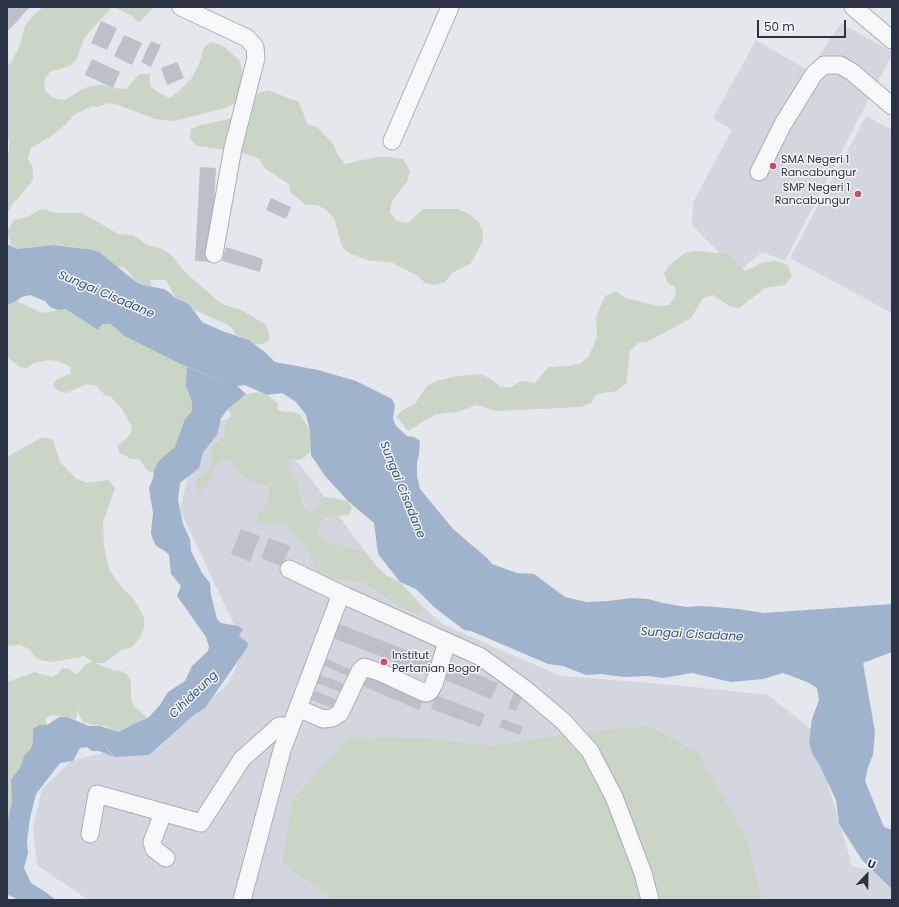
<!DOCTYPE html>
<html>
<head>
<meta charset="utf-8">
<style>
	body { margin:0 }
	#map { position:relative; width:899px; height:907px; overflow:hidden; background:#e4e7ec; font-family:Poppins,sans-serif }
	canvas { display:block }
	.frame { position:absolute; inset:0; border:8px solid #2b3445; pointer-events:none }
	.north { position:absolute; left:847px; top:855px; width:40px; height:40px; -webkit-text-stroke:3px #f4f6f9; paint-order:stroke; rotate:22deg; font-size:11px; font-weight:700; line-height:16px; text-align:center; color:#2b3445 }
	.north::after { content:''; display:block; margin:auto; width:14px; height:18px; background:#2b3445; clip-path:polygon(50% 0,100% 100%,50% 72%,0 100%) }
	.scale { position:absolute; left:757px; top:20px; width:89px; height:18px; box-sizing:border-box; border:2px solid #2b3445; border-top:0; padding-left:5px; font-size:12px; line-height:14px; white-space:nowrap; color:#2b3445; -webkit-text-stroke:3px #f4f6f9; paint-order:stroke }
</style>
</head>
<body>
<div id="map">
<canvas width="899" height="907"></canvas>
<div class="frame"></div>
<div class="north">U</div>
<div class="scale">50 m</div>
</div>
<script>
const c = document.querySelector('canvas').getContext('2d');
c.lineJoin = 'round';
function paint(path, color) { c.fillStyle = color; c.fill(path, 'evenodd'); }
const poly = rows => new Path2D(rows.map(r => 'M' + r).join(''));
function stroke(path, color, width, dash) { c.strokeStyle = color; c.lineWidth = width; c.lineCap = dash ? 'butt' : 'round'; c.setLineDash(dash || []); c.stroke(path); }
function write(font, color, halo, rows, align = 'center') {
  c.font = font + ' Poppins,sans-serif'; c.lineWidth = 3; c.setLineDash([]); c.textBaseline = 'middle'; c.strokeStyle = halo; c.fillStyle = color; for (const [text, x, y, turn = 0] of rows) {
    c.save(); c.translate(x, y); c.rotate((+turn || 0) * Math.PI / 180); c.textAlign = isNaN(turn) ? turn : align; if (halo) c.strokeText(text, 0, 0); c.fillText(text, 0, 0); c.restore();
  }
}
const built = poly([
	[841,23,892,52,892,54,785,261,762,252,738,272,692,225,693,202,732,130,713,118,756,40,809,71],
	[866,116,892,130,892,313,790,258],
	[254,415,305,471,377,567,444,625,561,676,675,685,768,695,812,730,852,866,892,874,892,900,86,900,80,894,37,865,33,829,42,789,71,761,171,735,228,684,245,648,180,510,192,461,222,420]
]);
const green = poly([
	[43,7,112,7,85,37,77,58,70,66,50,72,44,80,45,91,54,98,65,100,82,89,91,86,102,85,113,88,126,89,139,74,150,74,150,86,159,93,169,98,178,92,192,78,201,59,203,49,211,42,222,45,239,60,243,72,241,95,234,104,225,108,175,121,155,119,118,105,108,103,98,107,92,106,74,115,66,124,50,137,31,148,28,159,33,169,33,180,12,205,7,214,7,156,9,150,9,140,7,137,7,66,11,63,20,45,25,26,31,18],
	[114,7,154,7,139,23,132,16],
	[267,90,299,102,307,124,317,127,325,135,333,144,338,155,345,164,377,157,390,157,403,159,410,171,407,182,392,201,390,212,397,221,408,223,423,209,457,209,469,214,479,222,483,232,482,243,471,263,452,273,445,282,434,285,425,283,418,276,391,262,370,261,351,254,342,247,334,218,325,209,316,205,306,205,291,193,289,184,264,168,259,159,241,152,197,146,190,139,191,129,201,125,243,116,252,110,250,101,257,94],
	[41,209,57,213,82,213,118,234,133,235,148,245,162,249,170,254,186,273,218,301,225,305,241,310,265,324,269,332,269,340,263,344,255,344,243,337,236,335,232,328,226,324,194,310,189,304,175,298,166,280,150,280,152,288,142,285,135,281,131,275,124,267,117,267,102,263,92,252,85,249,69,246,54,245,17,249,11,245,7,232,14,220,29,216],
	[695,251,730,254,745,271,764,262,775,261,788,265,792,276,785,285,765,288,739,308,729,306,713,295,703,298,691,318,649,341,638,343,630,351,626,384,617,391,597,394,591,403,581,407,496,411,477,405,457,412,436,414,408,431,396,416,403,410,415,404,427,386,436,381,458,376,481,374,492,380,501,387,511,387,521,381,535,383,548,367,570,366,581,363,589,356,597,337,596,317,605,296,616,291,626,298,658,306,669,305,675,297,676,288,668,283,664,274,669,265,685,253],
	[7,299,16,301,42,313,66,309,102,324,110,324,179,357,191,370,198,401,179,444,154,473,147,470,139,459,132,459,119,453,118,446,130,435,132,427,122,409,111,397,105,395,95,385,87,384,66,393,59,391,53,386,56,380,70,374,71,367,57,361,49,360,34,363,27,368,20,367,8,358],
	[259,392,267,395,278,403,278,410,285,412,292,412,300,414,310,430,316,433,317,445,305,457,299,460,291,458,286,463,296,480,301,501,305,509,311,513,317,508,319,500,326,497,348,501,352,508,349,515,325,517,316,529,319,535,330,543,365,552,382,573,400,582,423,607,420,613,412,613,398,606,363,582,339,580,324,576,317,571,307,549,287,525,264,524,256,520,258,513,269,502,269,486,254,482,247,478,240,473,230,460,223,460,217,464,209,484,199,493,194,487,197,480,209,470,212,463,211,447,224,438,226,421,231,416,228,409,237,396],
	[42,437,53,440,60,462,76,478,86,483,108,480,115,488,103,522,104,546,109,569,123,589,132,597,144,617,144,629,139,639,132,647,122,650,104,663,95,663,112,670,121,671,128,675,131,683,131,700,135,707,148,718,133,724,119,732,111,730,107,726,94,725,83,722,77,710,76,720,67,717,53,715,46,717,47,725,7,828,7,682,35,672,51,677,58,674,62,668,70,669,76,675,86,664,93,662,84,656,54,662,43,661,35,657,29,649,20,645,7,646,7,457],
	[649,726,698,753,747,840,762,900,334,900,282,863,292,801,349,737,423,738,491,746,584,732]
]);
const water = poly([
	[7,244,17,249,54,245,93,250,99,252,135,281,142,285,164,289,170,293,175,298,189,304,202,322,222,331,249,340,266,353,275,362,318,370,356,381,392,399,395,405,393,419,396,426,407,436,414,437,420,441,419,455,417,462,417,476,420,489,453,529,487,558,492,564,517,573,534,574,565,597,587,602,609,601,632,598,648,599,663,603,686,607,702,606,738,609,764,613,892,604,892,652,863,663,875,732,873,755,868,767,865,781,884,827,892,830,892,889,862,860,839,824,836,800,819,764,813,755,809,743,812,719,819,700,817,688,807,682,783,673,763,679,731,682,692,673,663,678,648,676,624,677,601,674,586,675,563,666,548,664,471,631,464,630,434,607,416,589,400,582,378,554,374,523,348,501,325,476,311,455,310,430,306,415,296,402,282,393,267,395,245,385,237,386,246,394,228,409,221,418,217,435,203,452,199,468,180,483,178,500,183,524,190,539,191,551,202,573,210,583,211,595,217,619,221,623,238,626,243,629,239,636,248,643,247,648,205,708,195,714,149,755,115,757,102,742,114,757,99,751,92,751,87,747,80,748,73,761,60,763,36,794,30,818,27,841,28,853,24,868,31,883,44,891,56,900,16,900,15,898,8,895,7,894,7,824,12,802,11,780,20,768,25,754,30,750,33,743,33,729,39,725,47,725,59,717,67,717,89,726,100,726,119,732,133,724,148,718,160,705,168,692,185,681,192,666,208,651,209,647,206,637,177,596,181,586,171,574,169,555,165,551,156,546,152,537,151,532,153,513,149,488,153,478,154,470,159,461,175,447,185,419,192,411,192,402,186,386,187,367,230,384,183,365,123,335,117,329,110,324,102,324,98,330,66,309,58,310,50,307,45,301,30,295,22,297,16,301,7,305]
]);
const building = poly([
	[7,7,30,7,7,32],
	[101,21,117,28,107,50,91,43],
	[124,35,142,43,132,65,114,56],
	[151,41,161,45,151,67,141,62],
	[92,59,120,72,113,88,85,75],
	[177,62,184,78,167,85,161,68],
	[200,167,216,168,211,262,195,261],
	[271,198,291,207,286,219,266,210],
	[226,247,263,259,260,272,222,261],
	[241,529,260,536,250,562,231,554],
	[269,538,290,546,282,567,261,558],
	[337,623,434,661,428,675,331,637],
	[327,659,354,671,351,677,324,666],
	[444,661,498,683,491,699,438,677],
	[365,670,425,696,419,710,358,684],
	[320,675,346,685,343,693,317,683],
	[315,691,336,699,332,708,311,700],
	[514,692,523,695,516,711,508,708],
	[436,695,485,714,480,727,431,709],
	[503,719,523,727,519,735,499,727]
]);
const minor = poly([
	[181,7,247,38,255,47,256,58,233,148,214,254],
	[853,7,892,40],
	[392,141,450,7],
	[759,172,783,124,814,74,824,65,840,65,852,72,892,106],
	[289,569,341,594],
	[298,708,323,719,332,718,340,713,360,671,364,667,382,673,423,692,427,693,430,691,434,684,447,642],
	[163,813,152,842,154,849,166,858],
	[90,834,97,794,201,823,242,759,279,726,291,726],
	[242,900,282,750,341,594,481,657,525,689,563,721,590,751,614,797,643,873,650,900]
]);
const markers = [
	[773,166,4,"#d1495b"],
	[858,194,4,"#d1495b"],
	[384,662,4,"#d1495b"]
];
const poiNames = [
	["SMA Negeri 1",781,160],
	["Rancabungur",781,173],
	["SMP Negeri 1",850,188,"right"],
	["Rancabungur",850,201,"right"],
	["Institut",392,656],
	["Pertanian Bogor",392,669]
];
const waterNames = [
	["Sungai Cisadane",106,295,23],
	["Sungai Cisadane",402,490,68],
	["Sungai Cisadane",692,635,3],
	["Cihideung",194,695,-44]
];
paint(built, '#d2d6de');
paint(green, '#c9d6c5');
paint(water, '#9fb4cc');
paint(building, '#bbc0ca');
stroke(minor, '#a9aeb7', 19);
stroke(minor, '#f7f8fa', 17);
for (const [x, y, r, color] of markers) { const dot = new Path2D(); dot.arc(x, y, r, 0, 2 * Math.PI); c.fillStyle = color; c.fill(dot); stroke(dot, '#f4f6f9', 1.5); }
write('11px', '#2b3445', '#f4f6f9', poiNames, 'left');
write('italic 12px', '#34527a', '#f4f6f9', waterNames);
</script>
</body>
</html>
